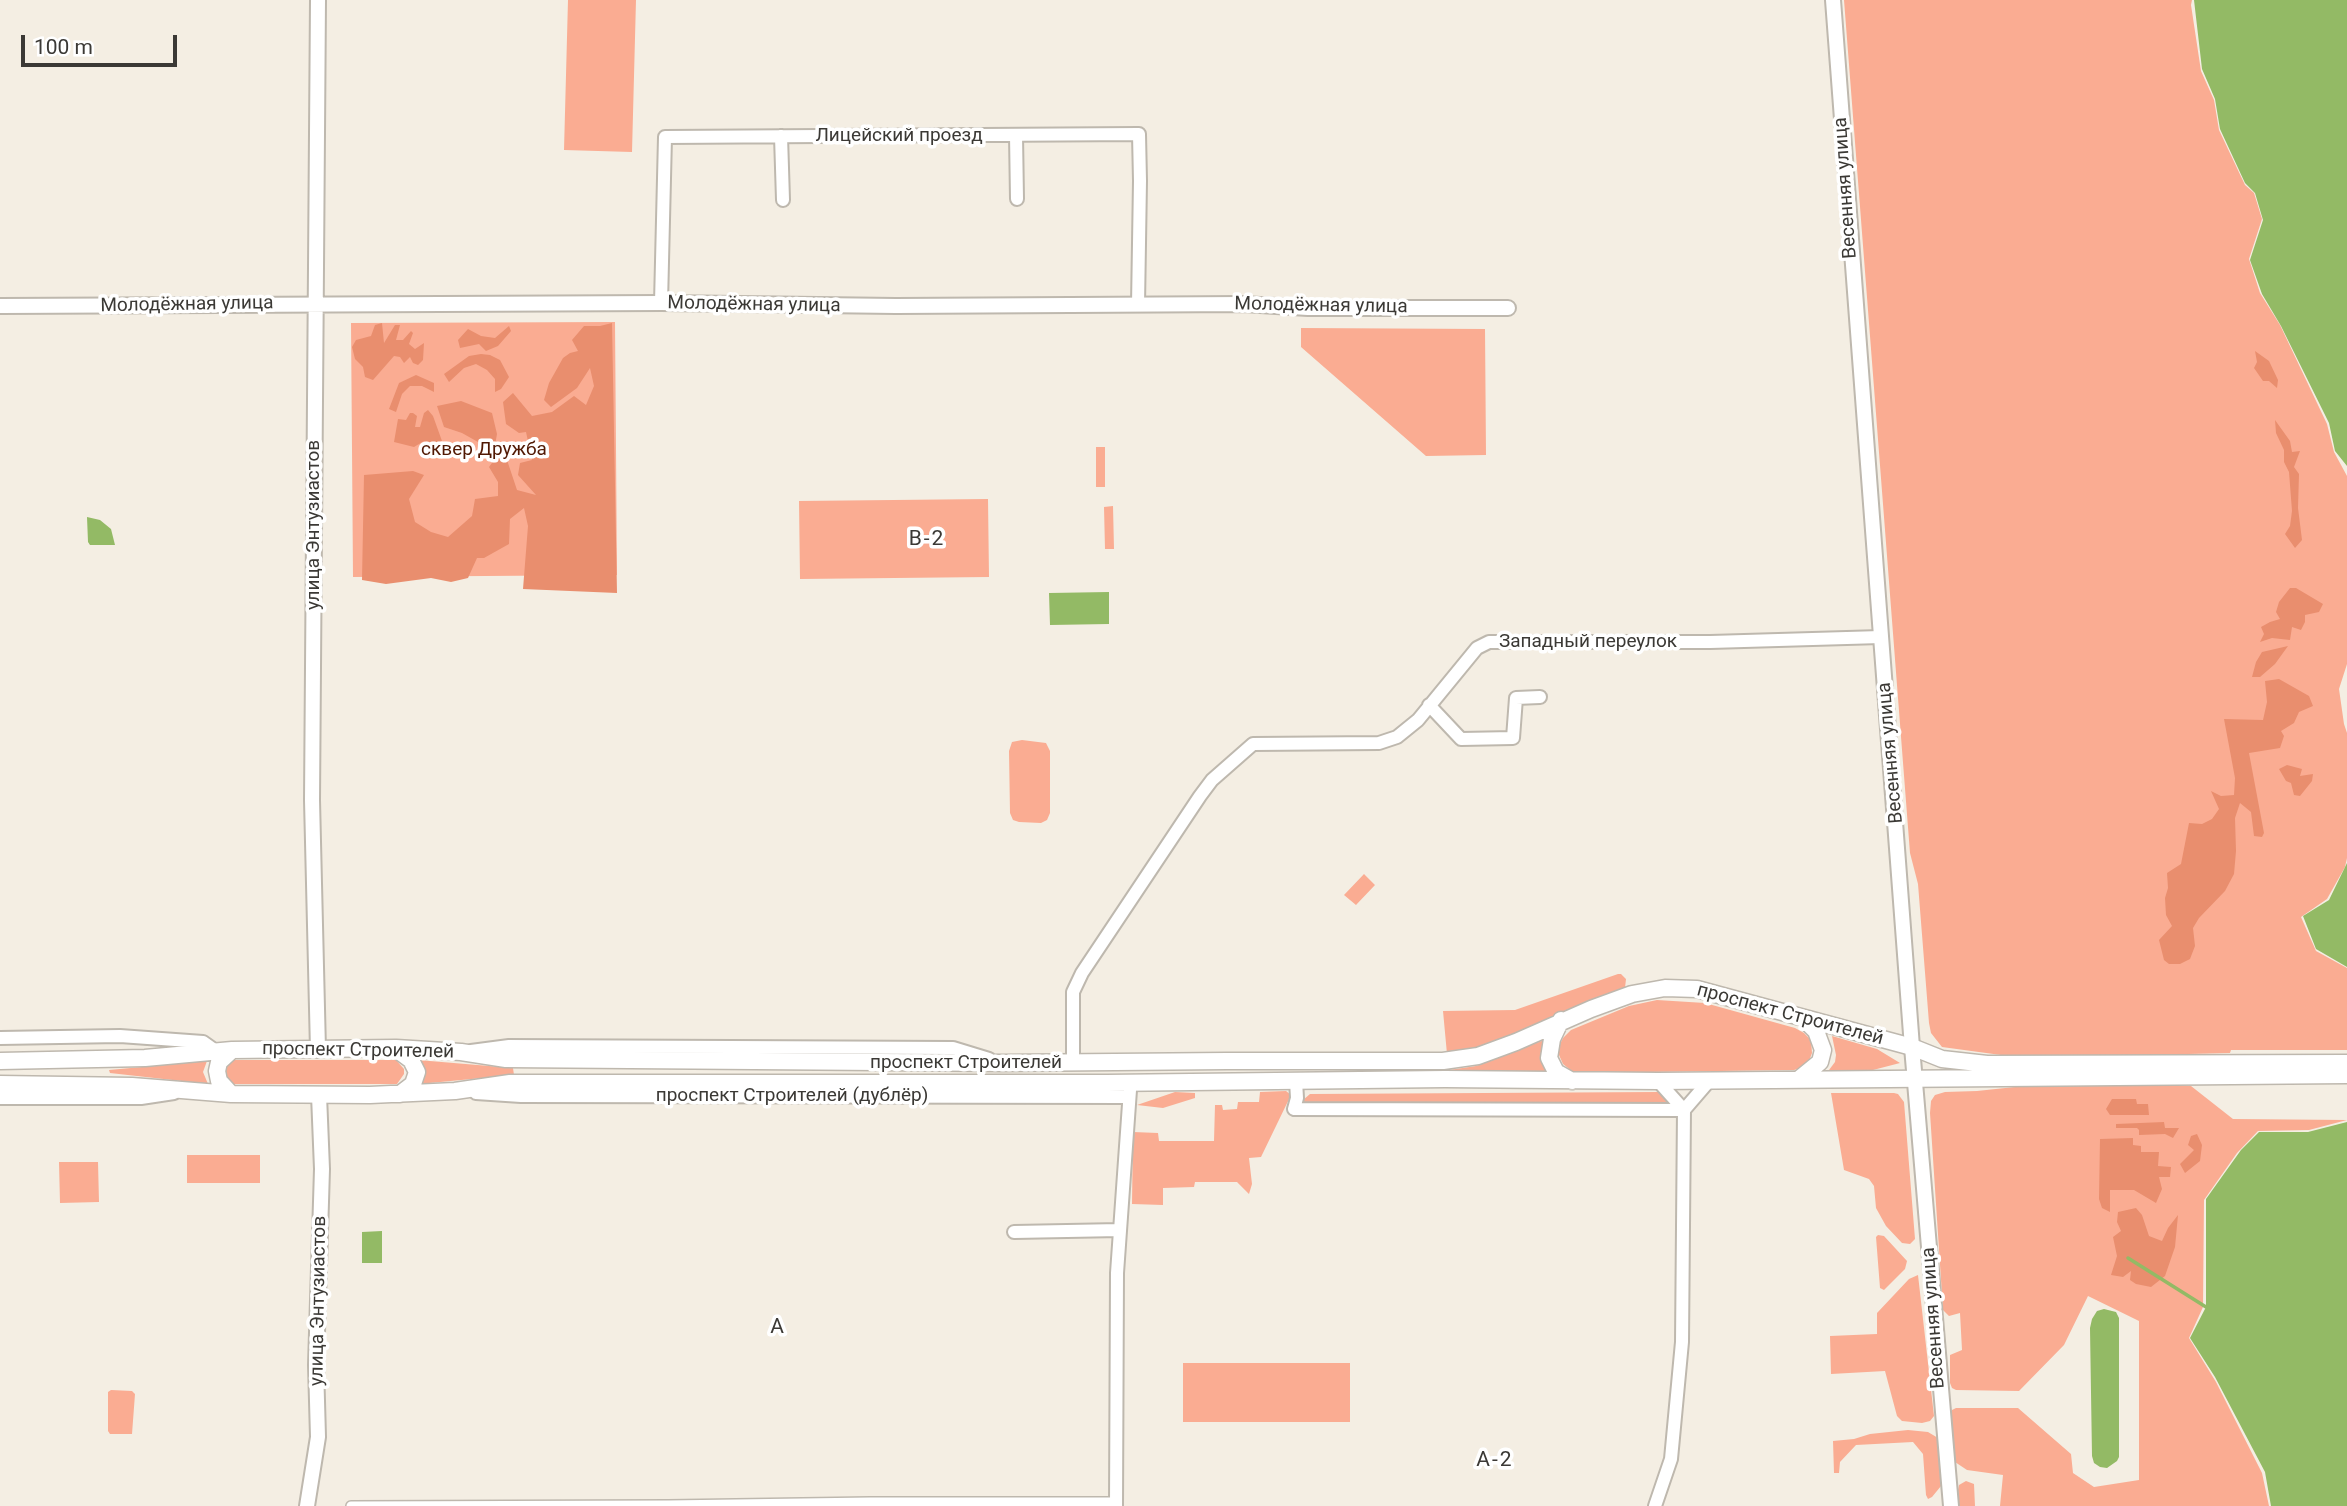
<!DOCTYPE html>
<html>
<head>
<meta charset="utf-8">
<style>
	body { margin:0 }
	#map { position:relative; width:2347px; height:1506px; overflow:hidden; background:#f4eee3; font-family:Roboto,sans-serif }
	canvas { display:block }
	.scale { position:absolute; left:21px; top:35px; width:156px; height:32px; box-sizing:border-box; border:4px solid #3b3935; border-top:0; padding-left:9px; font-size:21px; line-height:24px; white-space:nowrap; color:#3b3935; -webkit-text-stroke:5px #fff; paint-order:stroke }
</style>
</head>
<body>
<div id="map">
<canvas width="2347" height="1506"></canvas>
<div class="scale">100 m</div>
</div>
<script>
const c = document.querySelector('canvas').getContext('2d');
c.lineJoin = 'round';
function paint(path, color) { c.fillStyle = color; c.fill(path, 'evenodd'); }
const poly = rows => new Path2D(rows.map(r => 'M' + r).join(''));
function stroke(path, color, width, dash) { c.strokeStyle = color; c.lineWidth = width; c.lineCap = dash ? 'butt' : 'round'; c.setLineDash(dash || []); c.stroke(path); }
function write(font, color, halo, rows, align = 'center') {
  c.font = font + ' Roboto,sans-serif'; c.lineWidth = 7; c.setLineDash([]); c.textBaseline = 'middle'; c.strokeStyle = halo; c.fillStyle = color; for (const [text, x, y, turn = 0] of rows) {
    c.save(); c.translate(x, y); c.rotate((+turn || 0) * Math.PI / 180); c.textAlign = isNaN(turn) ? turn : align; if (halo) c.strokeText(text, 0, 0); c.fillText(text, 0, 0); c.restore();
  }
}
const green = poly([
	[568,0,636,0,632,152,564,150],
	[1844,0,2192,0,2191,5,2201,71,2214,100,2219,130,2245,185,2254,193,2262,219,2249,259,2260,293,2280,325,2327,424,2334,452,2347,476,2347,664,2339,689,2344,724,2347,733,2347,858,2345,867,2327,899,2301,917,2316,951,2347,968,2347,1050,2231,1050,2230,1053,2023,1058,1942,1047,1931,1033,1929,1023,1918,884,1910,853],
	[615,322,617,575,353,577,351,323],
	[1301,328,1485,329,1486,455,1426,456,1301,347],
	[1096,447,1105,447,1105,487,1096,487],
	[988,499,989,577,800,579,799,501],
	[1113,506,1114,549,1105,549,1104,507],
	[1022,740,1046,743,1050,751,1050,813,1047,820,1041,823,1019,822,1013,820,1010,813,1009,751,1012,742],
	[1364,874,1375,885,1356,905,1344,895],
	[1618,974,1621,974,1626,979,1625,988,1620,992,1479,1050,1447,1054,1443,1011,1515,1010],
	[1657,1000,1705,1003,1795,1028,1804,1033,1811,1040,1812,1053,1809,1061,1802,1068,1794,1070,1574,1073,1563,1064,1559,1055,1559,1046,1563,1038,1571,1030,1629,1006],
	[1832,1036,1877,1049,1900,1063,1873,1070,1829,1070,1835,1062,1836,1055],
	[1544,1040,1540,1056,1549,1075,1450,1075,1449,1070,1476,1066],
	[231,1060,396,1060,404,1069,404,1074,397,1084,233,1084,229,1083,222,1071],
	[418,1060,513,1068,514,1075,419,1084],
	[207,1061,203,1072,208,1084,110,1073,109,1070],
	[2091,1085,2191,1086,2233,1119,2347,1120,2309,1130,2258,1131,2237,1153,2204,1200,2203,1307,2189,1338,2216,1382,2262,1473,2269,1506,2000,1506,2003,1475,1967,1470,1955,1462,1951,1413,1952,1410,1956,1408,2018,1408,2071,1454,2073,1473,2094,1487,2139,1480,2139,1321,2088,1296,2064,1345,2019,1391,1956,1390,1952,1388,1950,1383,1950,1355,1962,1350,1960,1313,1949,1316,1943,1310,1930,1113,1931,1101,1935,1095,1945,1092,1977,1091,2024,1086],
	[1286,1091,1291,1095,1261,1157,1249,1158,1252,1184,1249,1194,1237,1182,1195,1182,1194,1187,1163,1188,1163,1205,1132,1204,1133,1132,1158,1133,1159,1141,1214,1141,1215,1105,1222,1105,1223,1110,1237,1109,1238,1102,1259,1102,1260,1092],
	[1175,1092,1195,1093,1195,1098,1163,1108,1137,1105],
	[1658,1092,1669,1101,1667,1107,1303,1105,1303,1100,1310,1094],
	[1831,1093,1894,1093,1898,1094,1904,1102,1915,1239,1910,1244,1902,1243,1886,1226,1876,1208,1874,1186,1869,1179,1844,1170],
	[187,1155,260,1155,260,1183,187,1183],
	[59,1162,98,1162,99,1202,60,1203],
	[1878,1235,1884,1236,1907,1261,1905,1269,1884,1290,1880,1288,1876,1237],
	[1918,1275,1934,1416,1930,1421,1922,1423,1902,1421,1897,1416,1885,1371,1831,1374,1830,1336,1877,1334,1877,1313,1909,1279],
	[1183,1363,1350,1363,1350,1422,1183,1422],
	[111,1390,132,1391,135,1394,132,1434,110,1434,108,1431,108,1392],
	[1908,1430,1928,1432,1938,1438,1941,1486,1932,1497,1928,1499,1926,1495,1923,1454,1913,1442,1856,1445,1840,1462,1839,1473,1834,1473,1833,1441,1854,1439,1870,1434],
	[1966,1481,1974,1484,1975,1506,1959,1506,1958,1490,1959,1485]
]);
const forest = poly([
	[382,323,384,343,395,325,400,325,396,340,403,340,411,331,413,333,409,344,415,349,424,343,423,360,418,365,413,363,410,357,404,363,400,357,394,356,373,380,365,377,363,367,355,359,352,347,356,340,371,336,375,325],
	[612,323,617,593,523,589,528,526,524,508,510,519,509,544,484,558,477,558,468,578,451,582,431,578,386,584,362,580,364,475,413,471,424,475,409,499,415,522,431,532,448,537,472,516,475,499,498,496,498,482,489,467,497,456,507,460,517,490,536,495,518,475,520,463,532,460,526,432,519,433,506,424,503,402,513,393,532,416,552,412,574,396,586,405,594,386,590,368,577,388,551,407,544,400,549,383,563,358,570,353,578,351,572,340,584,326,600,326],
	[509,326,511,331,498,346,486,351,479,344,460,348,458,340,468,329,481,336,495,338],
	[2255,351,2269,361,2278,380,2277,388,2269,381,2263,381,2254,368,2257,362],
	[481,354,490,355,500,360,509,377,501,389,495,392,495,379,487,370,476,364,464,368,449,382,444,374,469,356],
	[416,375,434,383,434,392,422,386,410,386,402,394,396,412,389,409,399,383],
	[461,401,492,413,497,434,494,451,462,433,444,427,437,406],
	[428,410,433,416,442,441,433,450,424,441,414,447,394,442,398,419,406,420,410,413,413,413,417,416,415,427,420,427,424,413],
	[2275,420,2290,441,2292,452,2300,451,2294,467,2299,474,2298,508,2302,540,2295,548,2285,534,2290,526,2292,511,2289,472,2284,462,2284,450,2276,433],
	[2290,588,2296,588,2323,604,2319,612,2305,615,2305,622,2301,630,2292,627,2290,640,2272,638,2260,642,2264,634,2261,627,2270,622,2280,619,2276,612,2279,602],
	[2288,646,2275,664,2260,677,2252,677,2256,662,2262,652],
	[2279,679,2309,696,2313,706,2299,712,2294,723,2281,731,2284,736,2280,748,2249,753,2264,833,2262,837,2254,836,2251,812,2240,803,2235,818,2236,851,2234,874,2225,891,2199,918,2193,928,2195,946,2190,959,2180,964,2169,964,2164,960,2159,940,2172,926,2166,915,2165,898,2168,888,2167,873,2181,864,2189,823,2202,824,2212,819,2219,809,2211,791,2221,796,2234,795,2235,778,2224,719,2263,720,2267,702,2265,681],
	[2287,765,2302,769,2300,776,2313,774,2312,781,2300,796,2294,795,2291,783,2286,781,2279,769],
	[2112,1099,2136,1099,2137,1104,2148,1104,2149,1115,2110,1115,2106,1109],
	[2164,1122,2165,1128,2179,1128,2173,1138,2165,1134,2139,1135,2139,1130,2137,1128,2116,1128,2116,1124],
	[2197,1134,2202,1145,2200,1161,2185,1173,2180,1164,2194,1150,2188,1145,2191,1136],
	[2133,1138,2133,1145,2141,1146,2141,1152,2159,1152,2158,1166,2171,1167,2170,1177,2159,1177,2162,1189,2156,1203,2134,1190,2110,1190,2110,1212,2102,1208,2099,1199,2100,1139],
	[2136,1208,2142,1215,2149,1236,2162,1241,2168,1228,2178,1215,2175,1247,2165,1276,2151,1287,2136,1284,2130,1280,2131,1271,2123,1277,2111,1275,2117,1256,2113,1237,2121,1231,2117,1222,2118,1212]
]);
const water = poly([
	[2194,0,2347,0,2347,466,2335,451,2329,423,2281,326,2262,294,2250,260,2263,220,2255,193,2245,183,2220,129,2215,99,2202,69],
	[87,517,100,520,111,529,115,545,90,545,88,542],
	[1109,592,1109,624,1050,625,1049,593],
	[2347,863,2347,967,2316,949,2303,916,2329,900],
	[2347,1122,2347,1506,2271,1506,2265,1472,2215,1377,2190,1338,2206,1307,2206,1199,2241,1150,2259,1132,2308,1132],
	[382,1231,382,1263,362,1263,362,1232],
	[2104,1309,2116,1312,2119,1318,2119,1457,2117,1461,2107,1468,2100,1467,2094,1463,2092,1456,2090,1328,2092,1319,2097,1311]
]);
const stream = poly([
	[2128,1258,2206,1307]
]);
const pedestrian = poly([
	[351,1506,668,1505,870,1502,1116,1502]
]);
const minor = poly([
	[1016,135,1017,199],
	[781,136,783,200],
	[661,303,665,137,1139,134,1140,181,1138,305],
	[1429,705,1461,739,1513,738,1516,698,1540,697],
	[0,1038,120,1036,203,1042,217,1052],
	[471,1051,509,1046,953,1048,989,1059],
	[1073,1062,1073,992,1082,973,1200,796,1212,780,1253,744,1379,743,1397,737,1418,720,1477,648,1489,642,1710,642,1881,637],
	[1296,1081,1297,1098,1294,1109,1684,1110],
	[1658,1081,1684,1110],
	[476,1093,521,1096,1129,1097],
	[0,1098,141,1098,174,1093],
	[1014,1232,1120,1230],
	[1116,1506,1117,1273,1130,1090],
	[1655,1506,1671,1459,1682,1342,1684,1110,1709,1081]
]);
const tertiary = poly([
	[1833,0,1912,1047,1951,1506],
	[0,306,661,303,896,306,1244,304,1308,308,1508,308],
	[318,1050,312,800,318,0],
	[307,1506,318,1437,316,1365,322,1169,319,1095]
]);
const secondary = poly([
	[1561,1020,1552,1039,1549,1058,1556,1072,1572,1081],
	[396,1049,411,1060,417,1072,413,1084,400,1094],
	[0,1061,145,1058,232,1050,396,1048,461,1052,506,1059,1003,1063,1227,1061,1443,1061,1478,1056,1516,1042,1591,1009,1632,994,1665,988,1697,989,1912,1047,1942,1059,1987,1064,2347,1063],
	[1798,1080,1820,1062,1823,1050,1816,1031,1804,1019],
	[0,1084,132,1086,231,1094,370,1095,455,1091,510,1083,1107,1083,1445,1079,1658,1081,2347,1075],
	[231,1094,219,1081,217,1071,219,1062,232,1050]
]);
const streetNames = [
	["Лицейский проезд",899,136],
	["Весенняя улица",1846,188,-94],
	["Молодёжная улица",187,305,-1],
	["Молодёжная улица",754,305,1],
	["Молодёжная улица",1321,306,1],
	["улица Энтузиастов",314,525,-90],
	["Западный переулок",1588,642],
	["Весенняя улица",1891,753,-95],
	["проспект Строителей",1790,1015,15],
	["проспект Строителей",358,1051,1],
	["проспект Строителей",966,1063],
	["проспект Строителей (дублёр)",792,1096],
	["улица Энтузиастов",319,1301,-89],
	["Весенняя улица",1934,1318,-94]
];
const parkNames = [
	["сквер Дружба",484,450]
];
const neighbourhoodNames = [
	["В-2",927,540],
	["А",778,1328],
	["А-2",1495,1461]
];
paint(green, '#faac92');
paint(forest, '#e98e6e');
paint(water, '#93ba65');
stroke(stream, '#93ba65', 3.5);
stroke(pedestrian, '#beb8ae', 12);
stroke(minor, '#beb8ae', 16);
stroke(tertiary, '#beb8ae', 18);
stroke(secondary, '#beb8ae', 19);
stroke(pedestrian, '#fff', 9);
stroke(minor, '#fff', 12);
stroke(tertiary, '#fff', 14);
stroke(secondary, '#fff', 16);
write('19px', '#3b3935', '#fff', streetNames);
write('19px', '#501803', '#fff', parkNames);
c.letterSpacing = '2px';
write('21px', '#3b3935', '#fff', neighbourhoodNames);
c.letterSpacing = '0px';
</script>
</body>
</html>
